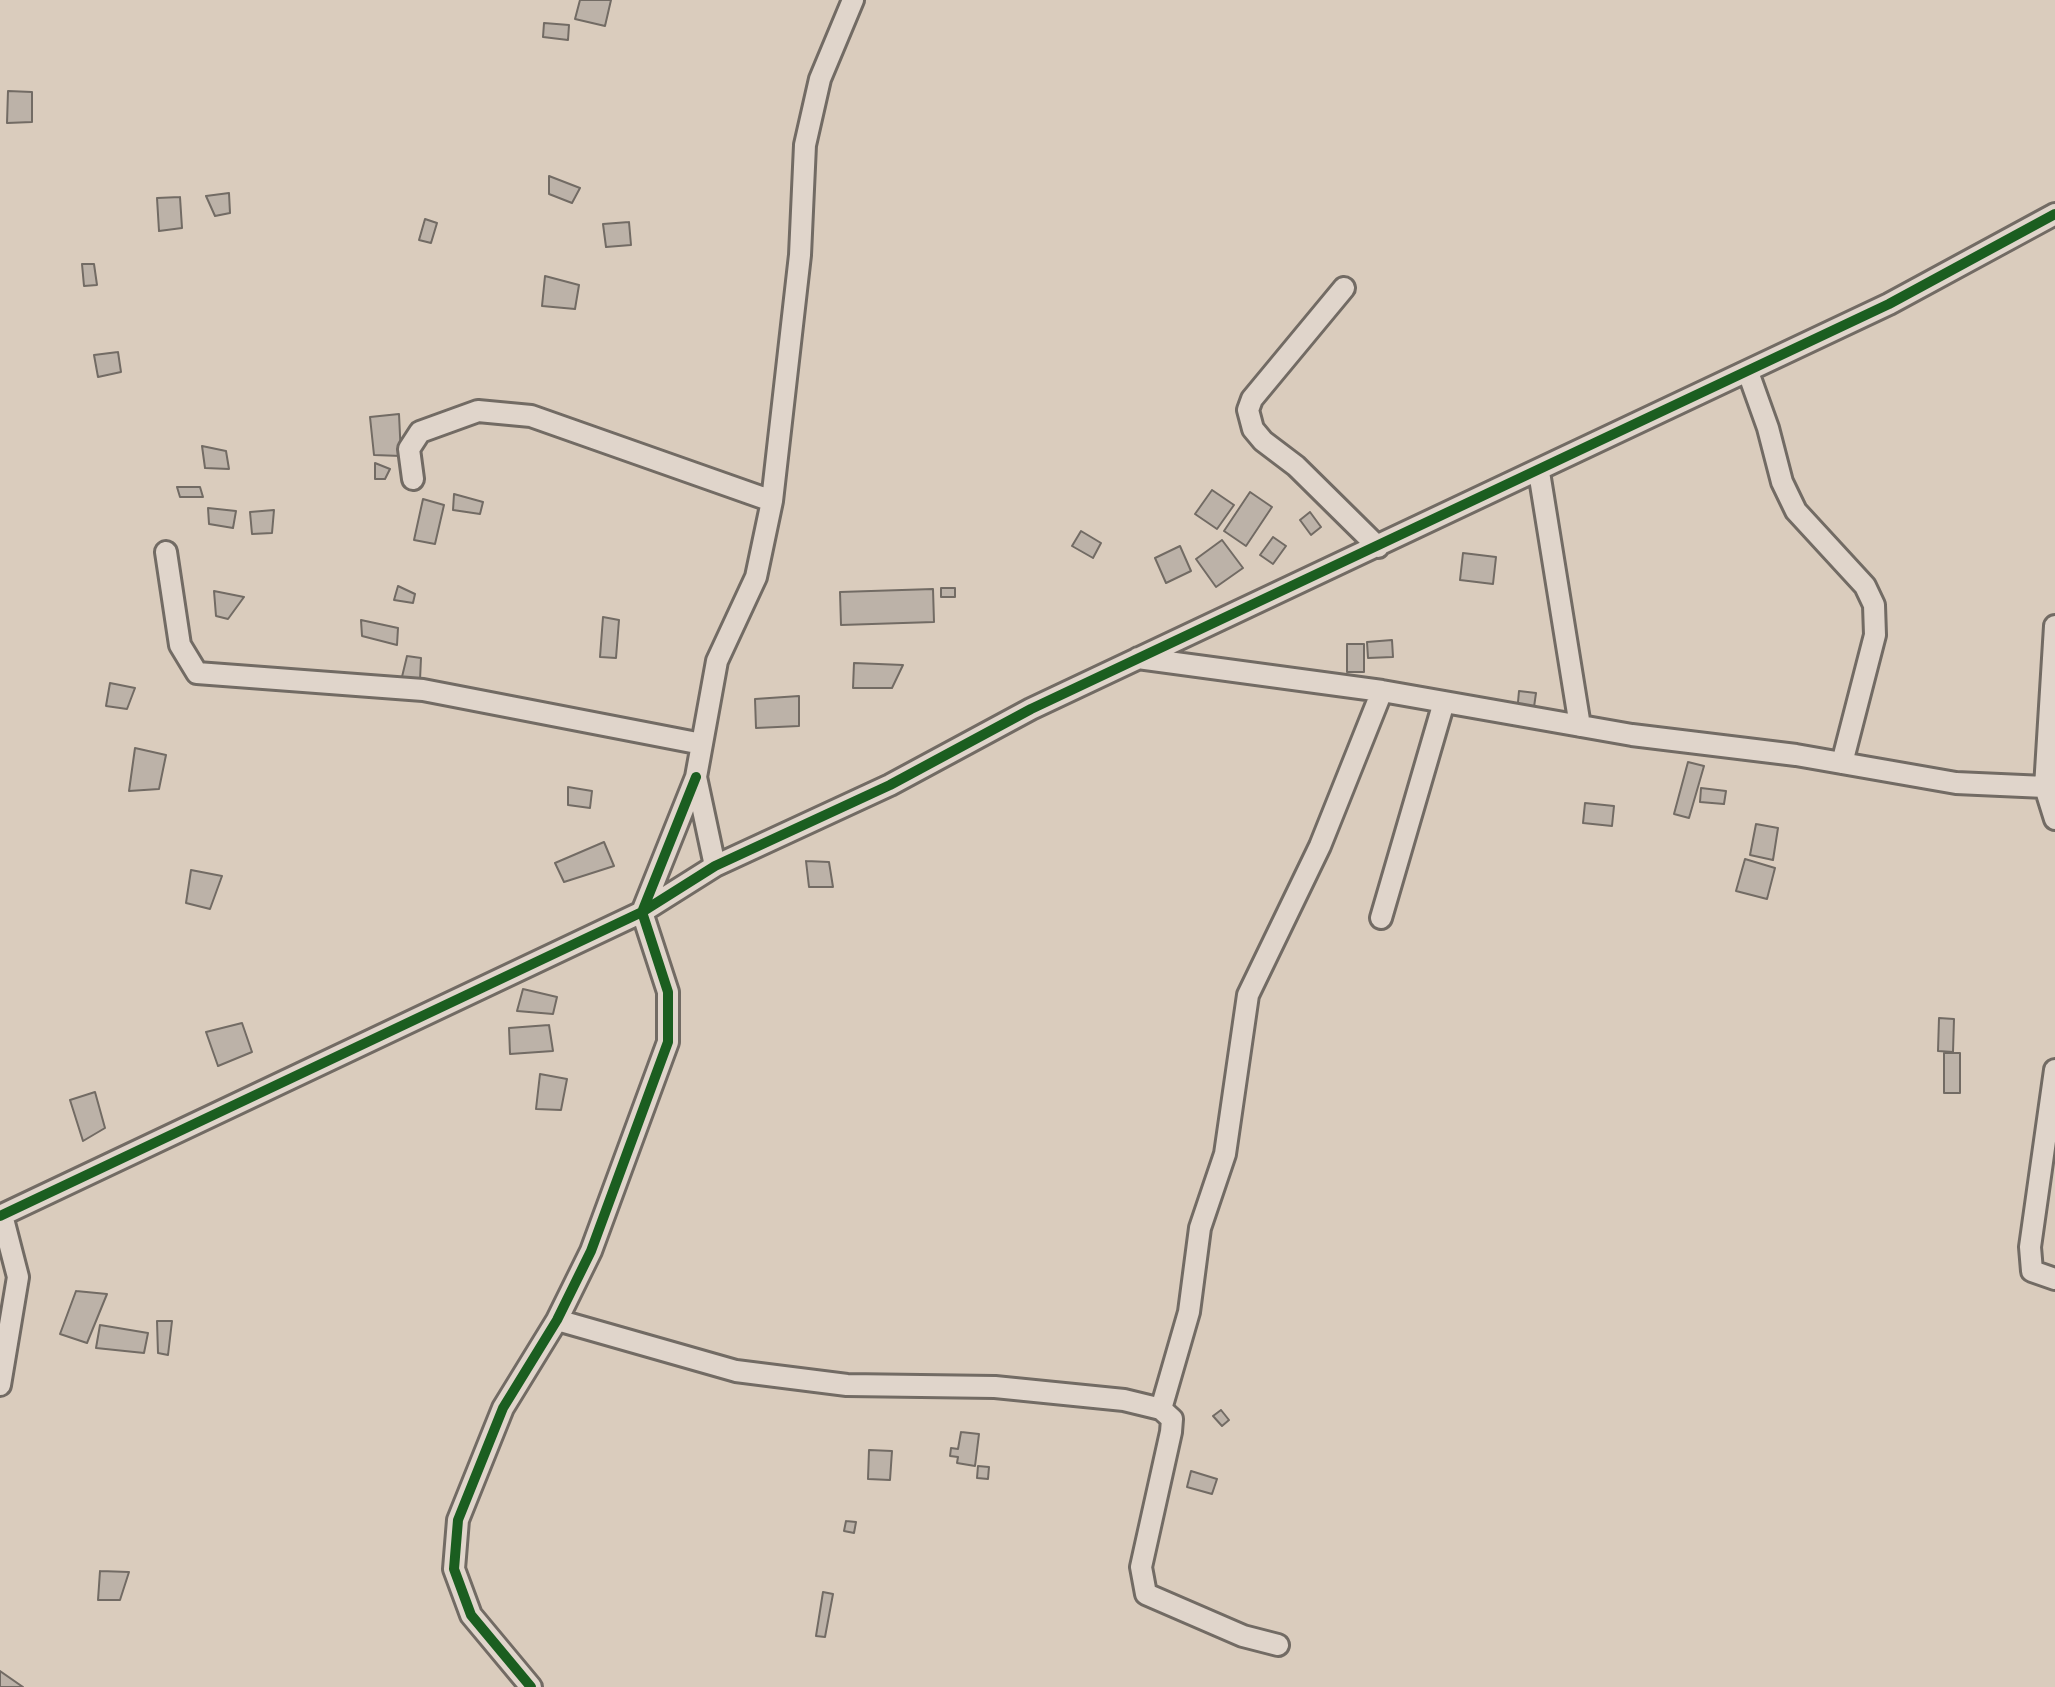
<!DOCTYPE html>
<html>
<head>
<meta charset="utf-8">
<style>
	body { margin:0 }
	canvas { display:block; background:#daccbd }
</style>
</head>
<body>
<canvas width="2055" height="1687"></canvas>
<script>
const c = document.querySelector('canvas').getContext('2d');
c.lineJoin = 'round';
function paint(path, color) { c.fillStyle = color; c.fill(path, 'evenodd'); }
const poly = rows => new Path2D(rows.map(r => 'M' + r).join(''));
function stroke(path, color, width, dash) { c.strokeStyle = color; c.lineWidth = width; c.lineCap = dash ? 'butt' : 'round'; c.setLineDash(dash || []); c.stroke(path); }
const building = poly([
	[580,0,611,0,605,26,575,19,580,0],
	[544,23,569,25,568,40,543,37,544,23],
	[8,91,32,92,32,122,7,123,8,91],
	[549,176,580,188,572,203,549,194,549,176],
	[229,193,230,213,215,216,206,196,229,193],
	[180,197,182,228,159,231,157,198,180,197],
	[425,219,437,223,431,243,419,240,425,219],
	[629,222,631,245,606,247,603,224,629,222],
	[82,264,94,264,97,285,84,286,82,264],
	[545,276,579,285,575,309,542,306,545,276],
	[118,352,121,372,98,377,94,355,118,352],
	[399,414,401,456,374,455,370,417,399,414],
	[202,446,226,451,229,469,205,468,202,446],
	[375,463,390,469,385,479,375,479,375,463],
	[177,487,200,487,203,497,180,497,177,487],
	[1212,490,1234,505,1217,529,1195,514,1212,490],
	[1250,492,1272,507,1246,546,1224,531,1250,492],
	[454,494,483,502,480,514,453,510,454,494],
	[423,499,444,505,435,544,414,540,423,499],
	[208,508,236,511,233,528,209,524,208,508],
	[274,510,272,533,252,534,250,512,274,510],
	[1310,512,1321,527,1311,535,1300,520,1310,512],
	[1081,531,1101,543,1093,558,1072,546,1081,531],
	[1273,537,1286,546,1273,564,1260,555,1273,537],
	[1222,540,1243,568,1216,587,1196,559,1222,540],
	[1180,546,1191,571,1166,583,1155,558,1180,546],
	[1463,553,1496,557,1493,584,1460,580,1463,553],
	[398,586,415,594,413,603,394,600,398,586],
	[941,588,955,588,955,597,941,597,941,588],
	[933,589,934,622,841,625,840,592,933,589],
	[214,591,244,597,228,619,216,616,214,591],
	[603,617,619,620,616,658,600,657,603,617],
	[361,620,398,628,397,645,362,636,361,620],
	[1392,640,1393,657,1368,658,1367,642,1392,640],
	[1347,644,1364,644,1364,672,1347,672,1347,644],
	[407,656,421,658,420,680,401,681,407,656],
	[854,663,903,665,892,688,853,688,854,663],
	[110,683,135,688,127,709,106,706,110,683],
	[1519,691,1536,693,1533,714,1517,713,1519,691],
	[799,696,799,726,756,728,755,699,799,696],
	[135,748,166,755,159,789,129,791,135,748],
	[1688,762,1704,766,1689,818,1674,814,1688,762],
	[568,787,592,791,590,808,568,805,568,787],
	[1701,788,1726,791,1724,804,1700,802,1701,788],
	[1585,803,1614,806,1612,826,1583,823,1585,803],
	[1756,824,1778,828,1773,860,1750,855,1756,824],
	[604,842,614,866,564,882,555,863,604,842],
	[1745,859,1775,868,1767,899,1736,891,1745,859],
	[806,861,829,862,833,887,809,887,806,861],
	[191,870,222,876,210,909,186,903,191,870],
	[523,989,557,997,553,1014,517,1011,523,989],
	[1939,1018,1954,1019,1953,1052,1938,1051,1939,1018],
	[242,1023,252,1052,218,1066,206,1032,242,1023],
	[549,1025,553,1051,510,1054,509,1028,549,1025],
	[1944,1053,1960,1053,1960,1093,1944,1093,1944,1053],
	[540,1074,567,1079,561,1110,536,1109,540,1074],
	[95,1092,105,1128,83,1141,70,1100,95,1092],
	[76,1291,107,1294,87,1343,60,1334,76,1291],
	[157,1321,172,1321,168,1355,158,1353,157,1321],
	[100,1325,148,1333,144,1353,96,1348,100,1325],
	[1221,1410,1229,1420,1222,1426,1213,1416,1221,1410],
	[961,1432,979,1434,975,1466,957,1463,958,1457,950,1456,951,1448,958,1449,961,1432],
	[869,1450,892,1451,890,1480,868,1479,869,1450],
	[978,1466,989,1467,988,1479,977,1478,978,1466],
	[1191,1471,1217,1479,1212,1494,1187,1487,1191,1471],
	[846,1521,856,1522,854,1533,844,1531,846,1521],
	[100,1571,129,1572,120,1600,98,1600,100,1571],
	[823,1592,833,1594,825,1637,816,1636,823,1592],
	[0,1671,23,1687,0,1687,0,1671]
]);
const street = poly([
	[1344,288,1252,399,1248,410,1253,429,1263,441,1296,466,1378,547],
	[1748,372,1768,428,1782,482,1796,511,1865,586,1874,605,1875,635,1842,763],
	[1539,472,1580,726],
	[413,479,409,449,420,432,478,411,531,416,772,501],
	[166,552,180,645,197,673,423,690,702,744],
	[2055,626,2045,787,2055,819],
	[1138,658,1382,691,1632,735,1796,755,1956,783,2045,787],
	[715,866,696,777,717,661,756,577,772,501,800,255,805,145,820,79,853,0],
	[1381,918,1444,702],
	[2055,1070,2030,1247,2032,1271,2055,1279],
	[0,1216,642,912,715,866,890,785,1031,709,1889,304,2055,214],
	[557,1320,736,1371,847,1385,995,1387,1124,1400,1161,1409,1172,1419,1171,1432,1141,1567,1146,1594,1243,1636,1278,1645],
	[0,1385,18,1277,2,1215],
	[1161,1409,1189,1312,1200,1228,1225,1154,1248,995,1320,846,1382,691],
	[531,1687,471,1615,454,1569,458,1520,503,1408,557,1320,591,1251,668,1042,668,992,642,912,696,777]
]);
const cycleway = poly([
	[0,1216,642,912,715,866,890,785,1031,709,1889,304,2055,214],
	[531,1687,471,1615,454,1569,458,1520,503,1408,557,1320,591,1251,668,1042,668,992,642,912,696,777]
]);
paint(building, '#bcb2a8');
stroke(building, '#726b64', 2);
stroke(street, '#726b64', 26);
stroke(street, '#e0d5cb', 20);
stroke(cycleway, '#1b5e20', 10);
</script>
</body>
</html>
